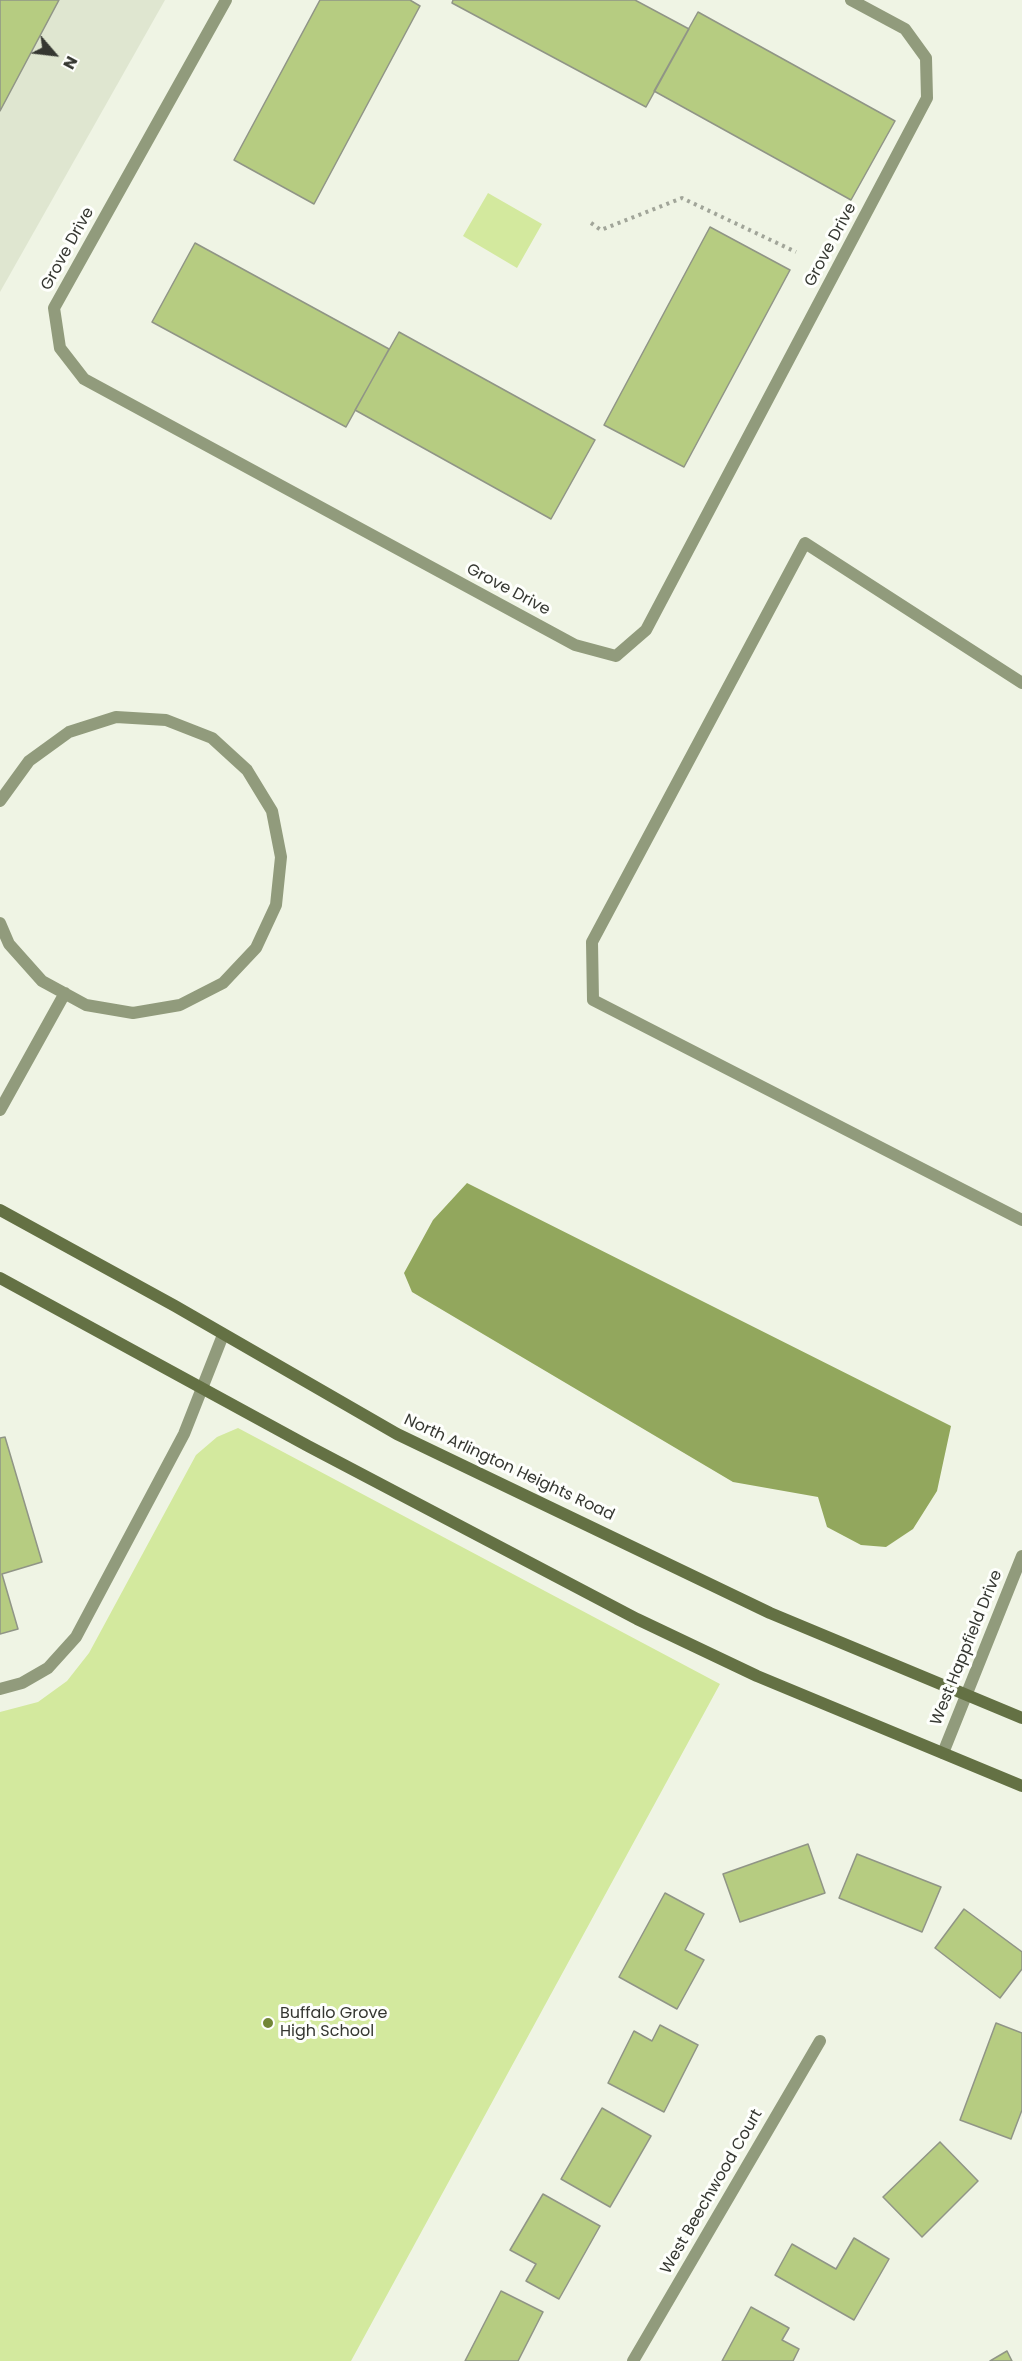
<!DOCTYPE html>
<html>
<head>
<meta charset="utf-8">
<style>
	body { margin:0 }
	#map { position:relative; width:1022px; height:2361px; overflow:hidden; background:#eff4e4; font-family:Poppins,sans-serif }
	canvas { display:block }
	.north { position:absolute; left:24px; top:24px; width:60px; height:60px; -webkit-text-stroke:4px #fefffc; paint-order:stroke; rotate:118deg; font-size:16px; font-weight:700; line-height:24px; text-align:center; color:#353731 }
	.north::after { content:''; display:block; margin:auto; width:21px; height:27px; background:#353731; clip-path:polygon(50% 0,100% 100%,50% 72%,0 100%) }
</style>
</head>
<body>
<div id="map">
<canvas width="1022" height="2361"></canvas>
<div class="north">N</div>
</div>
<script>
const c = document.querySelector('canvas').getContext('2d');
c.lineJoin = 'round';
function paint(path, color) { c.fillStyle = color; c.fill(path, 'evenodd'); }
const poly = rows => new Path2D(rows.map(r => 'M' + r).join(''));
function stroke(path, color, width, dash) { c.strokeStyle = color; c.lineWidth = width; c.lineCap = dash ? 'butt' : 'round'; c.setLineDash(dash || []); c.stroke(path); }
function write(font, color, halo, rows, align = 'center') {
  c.font = font + ' Poppins,sans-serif'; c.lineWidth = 6; c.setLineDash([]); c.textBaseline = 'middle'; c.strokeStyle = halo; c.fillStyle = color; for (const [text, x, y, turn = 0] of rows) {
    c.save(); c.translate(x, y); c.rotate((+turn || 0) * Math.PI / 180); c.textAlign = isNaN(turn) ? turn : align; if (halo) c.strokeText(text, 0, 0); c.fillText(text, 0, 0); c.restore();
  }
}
const built = poly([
	[0,0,165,0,0,292]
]);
const green = poly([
	[488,193,542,224,517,268,463,236],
	[238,1428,720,1684,351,2361,0,2361,0,1712,38,1702,67,1681,89,1653,196,1455,217,1437]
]);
const water = poly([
	[467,1183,951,1426,937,1491,913,1529,886,1547,861,1545,827,1527,818,1497,733,1482,412,1292,404,1273,433,1220]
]);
const building = poly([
	[0,0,59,0,0,111,0,0],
	[320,0,410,0,420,6,314,204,234,160,320,0],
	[453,0,635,0,689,29,646,107,452,3,453,0],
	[698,12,895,121,851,200,654,91,698,12],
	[710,227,790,270,684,467,604,425,710,227],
	[195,243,389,349,346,427,152,322,195,243],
	[399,332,595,440,551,519,355,410,399,332],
	[5,1437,42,1562,2,1574,18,1629,0,1634,0,1438,5,1437],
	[808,1844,825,1893,740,1922,723,1874,808,1844],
	[857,1854,941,1887,922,1932,839,1898,857,1854],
	[665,1893,704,1914,685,1950,704,1960,677,2009,619,1977,665,1893],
	[964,1909,1022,1952,1022,1969,1000,1998,935,1948,964,1909],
	[996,2023,1022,2033,1022,2110,1011,2139,960,2120,996,2023],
	[660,2025,698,2045,664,2112,608,2083,634,2031,652,2041,660,2025],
	[602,2108,651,2136,610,2207,561,2179,602,2108],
	[940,2142,978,2181,922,2237,883,2197,940,2142],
	[543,2194,600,2226,559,2299,526,2281,536,2264,510,2250,543,2194],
	[854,2238,889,2259,854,2320,775,2275,792,2244,836,2269,854,2238],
	[501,2291,543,2312,518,2361,465,2361,501,2291],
	[751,2307,789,2328,782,2340,799,2349,793,2361,722,2361,751,2307],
	[1007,2351,1012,2361,990,2361,1007,2351]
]);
const path = poly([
	[591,223,601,230,682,198,796,252]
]);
const lane = poly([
	[1022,683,805,543,592,942,593,1000,1022,1220],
	[0,1689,22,1683,48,1668,76,1637,184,1434,223,1335]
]);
const street = poly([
	[226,0,54,308,60,348,84,379,575,645,616,656,646,630,927,98,926,58,905,29,851,0],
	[0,801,29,761,69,732,116,717,166,720,212,738,247,770,272,811,281,857,276,905,256,948,223,983,180,1005,133,1013,86,1005,42,981,9,944,0,923],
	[0,1110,65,993],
	[943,1753,1022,1556],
	[633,2361,820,2041]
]);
const secondary = poly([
	[0,1210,175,1306,397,1434,770,1613,1022,1718],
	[0,1278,308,1446,637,1619,757,1676,1022,1786]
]);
const markers = [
	[268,2023,6,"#728636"]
];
const streetNames = [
	["Grove Drive",831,245,-62],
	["Grove Drive",68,249,-61],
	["Grove Drive",508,590,28],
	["North Arlington Heights Road",509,1468,25],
	["West Happfield Drive",967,1648,-68],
	["West Beechwood Court",712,2192,-60]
];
const poiNames = [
	["Buffalo Grove",280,2014],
	["High School",280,2032]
];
paint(built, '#dfe6d0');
paint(green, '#d3e99e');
paint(water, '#92a75d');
paint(building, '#b6cc81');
stroke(building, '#909586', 1.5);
stroke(path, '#a1a599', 4, [3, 4.5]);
stroke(lane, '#919b7c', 12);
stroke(street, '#919b7c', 12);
stroke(secondary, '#647144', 12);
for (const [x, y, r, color] of markers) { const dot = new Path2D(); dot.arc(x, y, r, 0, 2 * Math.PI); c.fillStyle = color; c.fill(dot); stroke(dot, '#fefffc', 2); }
write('16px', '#353731', '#fefffc', streetNames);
write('16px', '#353731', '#fefffc', poiNames, 'left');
</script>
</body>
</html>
